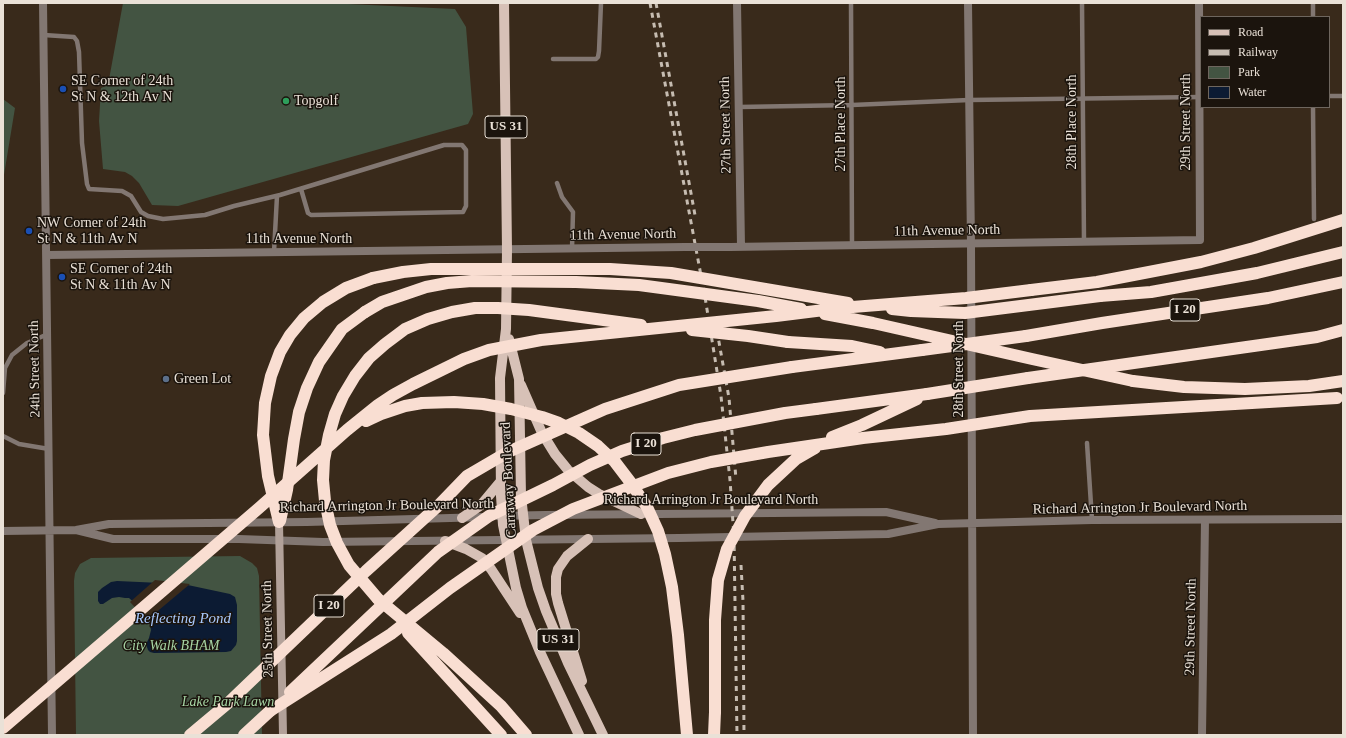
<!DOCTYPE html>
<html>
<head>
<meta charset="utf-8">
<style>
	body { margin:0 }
	#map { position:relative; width:1346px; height:738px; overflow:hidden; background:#392a1b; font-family:"Times New Roman",serif }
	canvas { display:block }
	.frame { position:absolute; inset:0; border:4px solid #eae1d7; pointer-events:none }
	.legend { position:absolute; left:1200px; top:16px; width:130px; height:92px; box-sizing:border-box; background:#1b140d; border:1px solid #6e665e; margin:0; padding:5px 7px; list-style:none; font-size:12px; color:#eae1d7 }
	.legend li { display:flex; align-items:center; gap:8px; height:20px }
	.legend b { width:20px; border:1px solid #6e665e }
</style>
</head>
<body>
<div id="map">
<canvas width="1346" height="738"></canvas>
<div class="frame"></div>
<ul class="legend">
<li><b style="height:5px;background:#d7c1b7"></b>Road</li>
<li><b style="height:5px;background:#c6bcb1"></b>Railway</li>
<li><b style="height:11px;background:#435442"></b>Park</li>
<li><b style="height:11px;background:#0c1b33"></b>Water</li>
</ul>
</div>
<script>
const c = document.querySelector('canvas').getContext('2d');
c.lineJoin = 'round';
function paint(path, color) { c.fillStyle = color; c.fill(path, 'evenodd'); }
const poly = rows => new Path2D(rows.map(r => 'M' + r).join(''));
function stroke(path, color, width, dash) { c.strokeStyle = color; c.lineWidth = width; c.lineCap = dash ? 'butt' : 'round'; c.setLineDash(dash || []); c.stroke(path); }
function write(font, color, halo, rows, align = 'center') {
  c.font = font + ' "Times New Roman",serif'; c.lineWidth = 3; c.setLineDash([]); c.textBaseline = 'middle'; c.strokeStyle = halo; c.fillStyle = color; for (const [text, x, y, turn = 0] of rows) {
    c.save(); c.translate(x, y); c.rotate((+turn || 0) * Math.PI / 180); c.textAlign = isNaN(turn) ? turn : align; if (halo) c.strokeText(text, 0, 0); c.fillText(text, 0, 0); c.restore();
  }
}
const green = poly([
	[123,3,327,3,455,9,466,27,473,114,468,124,178,206,152,205,139,183,132,176,125,172,103,169,99,121,101,88,108,85],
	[3,99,15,108,3,181],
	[240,556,252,563,257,568,259,576,262,735,76,735,74,581,75,573,80,564,91,558]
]);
const water = poly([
	[117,581,183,584,230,594,235,597,237,605,237,641,236,645,231,651,226,652,154,653,150,652,148,650,146,644,149,638,151,630,149,620,139,607,129,598,125,598,119,597,112,598,103,604,100,604,98,601,98,592,102,588,111,582]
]);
const pier = poly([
	[155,580,190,584,147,620,130,602]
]);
const service = poly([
	[851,3,852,245],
	[1082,3,1084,242],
	[1313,17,1313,3],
	[44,35,74,37,77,41,79,52,82,143,87,184,89,189,122,191,131,196,141,212,148,216,163,219,205,215,234,206,280,195,444,145,462,145,466,150,466,206,463,212,311,215,308,213,301,189],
	[553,59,596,59,598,57,599,51,601,3],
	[1329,96,1343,96],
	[739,107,852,105,969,100,1201,97],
	[1313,107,1314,219],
	[557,183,562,197,573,212,572,249],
	[274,252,277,196],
	[3,393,5,368,12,355,27,343,48,334],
	[3,436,19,444,49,449],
	[1087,443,1092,520]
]);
const minor = poly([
	[737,3,741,246],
	[730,247,1200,240,1199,3],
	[47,255,685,247],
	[1202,735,1205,520]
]);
const tertiary = poly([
	[43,3,52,735],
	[968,3,971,244,973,735],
	[498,516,545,515,886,512,935,523],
	[76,530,113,539,239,539,323,542,679,538,888,534,938,524,1092,520,1343,519],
	[3,531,76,530,109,524,307,522,486,517]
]);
const secondary = poly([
	[279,522,283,735]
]);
const primary = poly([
	[504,3,507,250,506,329,500,378,501,496,503,525,516,588,522,608,540,652,579,735],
	[509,339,519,379,521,496,526,540,538,588,546,611,568,663,603,735],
	[521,385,542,433,555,454,568,470,588,487,599,494,641,514],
	[462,518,481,505,501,481],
	[445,541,466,549,482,558,491,569,520,613],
	[582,681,558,603,556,594,556,577,558,569,567,556,588,539]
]);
const motorway = poly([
	[1031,290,1097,282,1201,262,1254,248,1343,220],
	[1100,296,1151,292,1257,273,1343,252],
	[1026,336,1102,323,1268,298,1343,282],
	[788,342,852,346,880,352],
	[792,367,922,350],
	[1028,378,1317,337,1343,330],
	[1133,381,1184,387,1245,389,1309,386,1343,381],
	[816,409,927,394],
	[832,437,862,425,917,399],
	[280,521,287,490,294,439,299,412,307,388,319,362,342,329,365,312],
	[279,522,268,476,263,435,265,403,271,376,280,352,290,335,304,318,323,302,346,288,373,278],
	[378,599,443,653,501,706,526,735],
	[408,633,501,735],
	[244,735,270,711],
	[714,735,715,712]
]);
const rail = poly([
	[650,3,705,297,721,396,730,480,734,537,737,735],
	[656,3,695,215],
	[717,331,729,398,736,479],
	[741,565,743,601,744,735]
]);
const minorBridge = poly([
	[685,247,730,247]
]);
const motorwayBridge = poly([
	[373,278,403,272,431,269,610,269,671,273,848,303],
	[892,309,911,311,965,313,1100,296],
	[365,312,382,302,426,287,447,283,472,281,576,282,639,285,758,301,801,309],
	[825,314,873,323,1032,359,1133,381],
	[692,330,748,336,788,342],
	[922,350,1026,336],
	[927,394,1028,378],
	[366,421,381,414,405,406,422,403,454,402,483,404,511,409,542,417,559,423,579,433,598,446,615,462,631,483,647,507,658,531,665,554,672,587,678,635,687,735],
	[378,599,349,565,337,543,330,525,325,501,323,480,324,460,329,435,335,414,343,396,355,376,369,358,385,344,405,329,428,319,452,312,475,308,498,308,529,310,641,325],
	[290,692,438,552,489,516,553,485,590,465,622,451,663,438,695,430,785,413,816,409],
	[270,711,391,634,450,588,533,530,573,509,668,473,711,462,768,452,863,438,946,429,1030,416,1337,398],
	[715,712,715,620,718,580,727,549,745,516,768,485,796,459,815,448],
	[3,728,259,508,347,430,378,405,393,395,413,384,464,359,489,350,541,340,776,316,840,308,966,298,1031,290],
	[190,735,227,704,366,571,439,505,467,476,508,452,605,409,679,385,792,367]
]);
const markers = [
	[63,89,4,"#1a4fb4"],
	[286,101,4,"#2e9e5b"],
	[29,231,4,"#1a4fb4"],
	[62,277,4,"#1a4fb4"],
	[166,379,4,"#5c6f8a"]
];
const shields = [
	[506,127,42],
	[1185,310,30],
	[646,444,30],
	[329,606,30],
	[558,640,42]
];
const shieldNames = [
	["US 31",506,127],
	["I 20",1185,310],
	["I 20",646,444],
	["I 20",329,606],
	["US 31",558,640]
];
const poiNames = [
	["SE Corner of 24th",71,81],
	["St N & 12th Av N",71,97],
	["Topgolf",294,101],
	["NW Corner of 24th",37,223],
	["St N & 11th Av N",37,239],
	["SE Corner of 24th",70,269],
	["St N & 11th Av N",70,285],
	["Green Lot",174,379]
];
const streetNames = [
	["28th Place North",1072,122,-90],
	["29th Street North",1186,122,-90],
	["27th Place North",841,124,-90],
	["27th Street North",726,125,-91],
	["11th Avenue North",947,231,-1],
	["11th Avenue North",623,235,-1],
	["11th Avenue North",299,239],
	["24th Street North",35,369,-91],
	["28th Street North",959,369,-90],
	["Carraway Boulevard",509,480,-93],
	["Richard Arrington Jr Boulevard North",711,500],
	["Richard Arrington Jr Boulevard North",387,506,-1],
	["Richard Arrington Jr Boulevard North",1140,508,-1],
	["29th Street North",1191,627,-89],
	["25th Street North",268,629,-91]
];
const parkNames = [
	["City Walk BHAM",171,646],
	["Lake Park Lawn",228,702]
];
const waterNames = [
	["Reflecting Pond",183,619]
];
paint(green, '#435442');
paint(water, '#0c1b33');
paint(pier, '#392a1b');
stroke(service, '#827772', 4.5);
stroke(minor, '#827772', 8);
stroke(tertiary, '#827772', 8);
stroke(secondary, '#b2a199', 8);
stroke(primary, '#d7c1b7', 10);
stroke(motorway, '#f9ded2', 12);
stroke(rail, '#c6bcb1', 3, [5, 5]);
stroke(minorBridge, '#827772', 8);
stroke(motorwayBridge, '#f9ded2', 12);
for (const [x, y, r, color] of markers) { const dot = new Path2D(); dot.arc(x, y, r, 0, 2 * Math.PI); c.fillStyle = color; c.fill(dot); stroke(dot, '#1b140d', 1.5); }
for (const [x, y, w] of shields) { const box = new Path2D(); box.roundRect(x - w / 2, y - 11, w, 22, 3); c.fillStyle = '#1b140d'; c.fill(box); stroke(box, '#eae1d7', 1); }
write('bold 13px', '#eae1d7', null, shieldNames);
write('14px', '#eae1d7', '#1b140d', poiNames, 'left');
write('14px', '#eae1d7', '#1b140d', streetNames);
write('italic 14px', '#a6d4a4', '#1b140d', parkNames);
write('italic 15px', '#a8c9fe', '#1b140d', waterNames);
</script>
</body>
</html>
